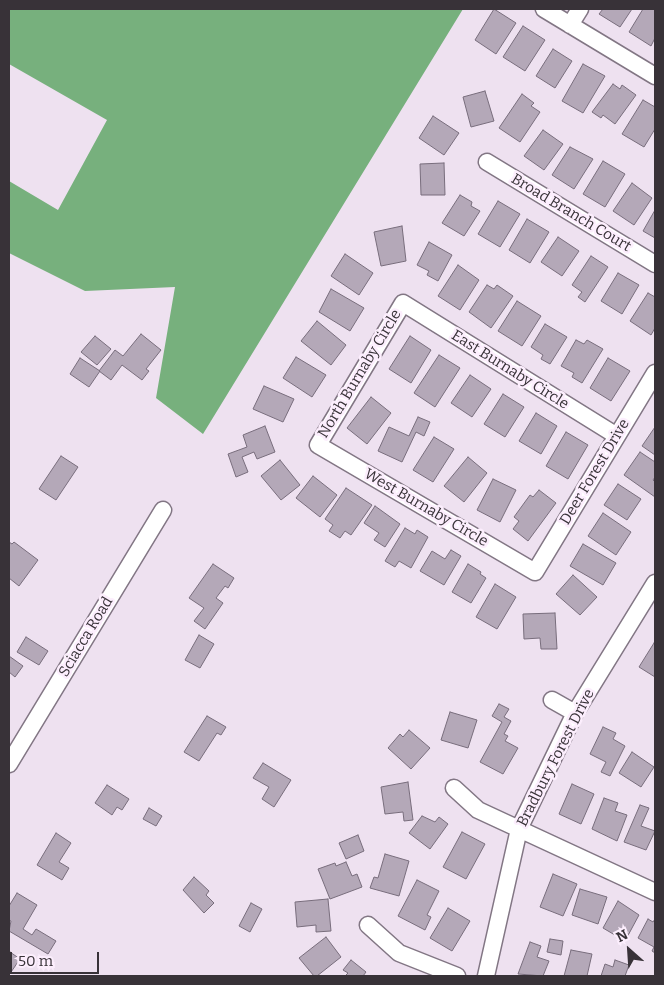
<!DOCTYPE html>
<html>
<head>
<meta charset="utf-8">
<style>
	body { margin:0 }
	#map { position:relative; width:664px; height:985px; overflow:hidden; background:#eee1f0; font-family:Bitter,serif }
	canvas { display:block }
	.frame { position:absolute; inset:0; border:10px solid #383238; pointer-events:none }
	.north { position:absolute; left:604px; top:925px; width:50px; height:50px; -webkit-text-stroke:4px #fceefd; paint-order:stroke; rotate:334deg; font-size:14px; font-weight:700; line-height:20px; text-align:center; color:#383238 }
	.north::after { content:''; display:block; margin:auto; width:18px; height:22px; background:#383238; clip-path:polygon(50% 0,100% 100%,50% 72%,0 100%) }
	.scale { position:absolute; left:10px; top:952px; width:89px; height:22px; box-sizing:border-box; border:2px solid #383238; border-top:0; padding-left:6px; font-size:15px; line-height:18px; white-space:nowrap; color:#383238; -webkit-text-stroke:4px #fceefd; paint-order:stroke }
</style>
</head>
<body>
<div id="map">
<canvas width="664" height="985"></canvas>
<div class="frame"></div>
<div class="north">N</div>
<div class="scale">50 m</div>
</div>
<script>
const c = document.querySelector('canvas').getContext('2d');
c.lineJoin = 'round';
function paint(path, color) { c.fillStyle = color; c.fill(path, 'evenodd'); }
const poly = rows => new Path2D(rows.map(r => 'M' + r).join(''));
function stroke(path, color, width, dash) { c.strokeStyle = color; c.lineWidth = width; c.lineCap = dash ? 'butt' : 'round'; c.setLineDash(dash || []); c.stroke(path); }
function write(font, color, halo, rows, align = 'center') {
  c.font = font + ' Bitter,serif'; c.lineWidth = 5; c.setLineDash([]); c.textBaseline = 'middle'; c.strokeStyle = halo; c.fillStyle = color; for (const [text, x, y, turn = 0] of rows) {
    c.save(); c.translate(x, y); c.rotate((+turn || 0) * Math.PI / 180); c.textAlign = isNaN(turn) ? turn : align; if (halo) c.strokeText(text, 0, 0); c.fillText(text, 0, 0); c.restore();
  }
}
const forest = poly([
	[9,9,463,9,203,434,156,398,175,287,85,291,9,253,9,181,58,210,107,120,9,64]
]);
const building = poly([
	[494,9,516,23,496,54,475,40,494,9],
	[603,9,632,9,620,27,599,14,603,9],
	[643,9,655,9,655,38,651,46,629,32,643,9],
	[523,26,545,40,525,71,503,57,523,26],
	[553,49,572,61,555,88,536,76,553,49],
	[583,64,605,76,583,113,562,101,583,64],
	[613,84,620,89,622,85,636,95,615,124,603,115,601,118,592,112,613,84],
	[485,91,494,121,471,127,463,97,485,91],
	[522,94,534,103,531,106,540,112,520,142,499,128,522,94],
	[643,100,655,107,655,129,644,147,622,134,643,100],
	[433,116,459,133,444,155,419,138,433,116],
	[543,130,563,144,544,170,524,156,543,130],
	[570,147,593,159,574,189,552,175,570,147],
	[603,161,625,174,605,207,583,194,603,161],
	[444,163,445,195,421,195,420,164,444,163],
	[632,183,652,198,634,225,613,211,632,183],
	[460,195,472,202,471,206,480,211,464,236,442,223,460,195],
	[498,201,520,214,500,247,478,234,498,201],
	[655,210,655,238,643,231,655,210],
	[527,219,549,232,530,263,509,250,527,219],
	[402,226,406,261,381,266,374,232,402,226],
	[558,237,579,251,562,276,541,262,558,237],
	[429,242,452,255,438,281,427,275,429,271,417,265,429,242],
	[345,254,373,273,359,295,331,276,345,254],
	[591,256,608,267,585,302,578,297,582,292,572,285,591,256],
	[458,265,479,280,460,310,438,296,458,265],
	[618,273,639,285,622,314,601,301,618,273],
	[487,285,494,289,497,285,513,296,491,328,469,312,487,285],
	[331,289,364,308,350,331,319,312,331,289],
	[648,293,655,297,655,328,651,335,630,321,648,293],
	[517,301,541,316,522,346,498,331,517,301],
	[317,321,346,345,331,365,301,341,317,321],
	[545,324,567,337,550,364,541,359,543,355,531,347,545,324],
	[141,334,161,350,146,369,149,371,142,380,122,365,111,380,99,371,115,350,123,356,141,334],
	[95,336,111,349,97,365,81,352,95,336],
	[410,336,431,350,411,383,389,369,410,336],
	[576,340,584,344,587,340,603,349,582,383,572,377,574,373,561,366,576,340],
	[439,355,460,368,435,407,414,393,439,355],
	[296,357,326,375,312,397,283,378,296,357],
	[80,358,100,371,89,387,70,374,80,358],
	[608,358,630,371,611,401,590,388,608,358],
	[470,375,491,389,472,417,451,403,470,375],
	[264,386,294,399,283,422,253,409,264,386],
	[503,394,524,407,505,437,484,424,503,394],
	[371,397,391,413,367,444,347,428,371,397],
	[536,413,557,426,541,454,519,441,536,413],
	[418,417,430,422,424,436,416,432,402,462,378,451,389,427,409,436,418,417],
	[265,426,275,452,257,459,254,452,242,457,248,472,236,477,228,454,247,447,243,435,265,426],
	[655,427,655,455,642,446,655,427],
	[566,432,588,445,568,479,546,466,566,432],
	[434,437,454,449,433,482,413,470,434,437],
	[640,452,655,462,655,477,653,480,655,482,655,497,624,475,640,452],
	[61,456,78,467,56,500,39,489,61,456],
	[468,457,487,473,464,502,444,486,468,457],
	[280,460,300,485,281,500,261,476,280,460],
	[313,476,337,495,320,517,296,498,313,476],
	[493,479,516,490,500,522,477,510,493,479],
	[618,484,641,499,627,520,604,505,618,484],
	[346,488,372,505,351,535,345,531,340,538,329,531,333,525,325,519,346,488],
	[539,490,556,503,528,541,513,529,519,521,514,517,530,495,533,497,539,490],
	[375,506,400,524,385,547,374,540,379,533,364,523,375,506],
	[603,513,631,532,616,555,588,536,603,513],
	[405,528,415,534,417,530,428,537,411,568,399,561,395,567,385,561,405,528],
	[9,542,12,544,14,542,38,560,19,586,9,578,9,542],
	[583,544,616,563,603,585,570,566,583,544],
	[451,550,461,556,444,585,420,571,432,551,445,559,451,550],
	[213,564,234,578,228,588,225,586,216,598,223,603,205,629,194,621,204,608,189,598,213,564],
	[468,564,481,572,480,574,486,578,471,603,452,592,468,564],
	[573,575,597,597,580,615,556,594,573,575],
	[495,584,516,597,497,629,476,617,495,584],
	[555,613,557,649,541,649,540,638,524,639,523,614,555,613],
	[199,635,214,644,200,668,185,660,199,635],
	[26,637,48,651,39,665,17,652,26,637],
	[654,643,655,644,655,677,639,667,654,643],
	[9,656,23,666,15,677,9,672,9,656],
	[499,704,509,709,504,717,511,721,504,734,508,736,505,741,518,748,503,774,480,762,502,722,492,716,499,704],
	[450,712,477,720,468,748,441,740,450,712],
	[207,716,226,727,221,735,217,733,199,761,184,752,207,716],
	[603,727,616,733,613,739,625,746,610,776,601,772,606,762,590,754,603,727],
	[409,730,430,748,411,769,388,748,400,734,403,737,409,730],
	[632,752,654,767,641,787,619,773,632,752],
	[263,763,291,780,274,807,262,799,269,787,253,778,263,763],
	[408,782,413,820,404,821,403,812,385,814,381,787,408,782],
	[572,784,594,794,581,824,559,814,572,784],
	[107,785,129,799,122,810,117,807,112,815,95,803,107,785],
	[604,798,618,803,615,811,627,815,617,841,592,829,604,798],
	[640,805,649,808,641,826,655,831,646,850,624,842,640,805],
	[149,808,162,816,156,826,143,819,149,808],
	[422,816,435,822,439,817,448,824,430,849,409,833,422,816],
	[462,832,485,844,466,879,443,867,462,832],
	[56,833,71,843,59,862,69,868,62,880,37,865,56,833],
	[358,835,364,851,346,859,339,843,358,835],
	[385,854,409,861,399,896,370,888,374,877,378,878,385,854],
	[346,862,352,876,357,874,362,887,330,899,318,869,335,863,336,866,346,862],
	[553,874,577,884,563,916,540,907,553,874],
	[194,877,209,891,206,895,214,903,204,913,183,890,194,877],
	[417,880,439,891,427,915,431,917,425,930,398,916,417,880],
	[580,889,607,897,598,924,572,915,580,889],
	[17,893,37,905,23,929,32,935,36,929,56,941,48,954,9,931,11,921,9,920,9,906,17,893],
	[328,899,331,931,316,932,316,925,297,927,295,902,328,899],
	[618,901,639,915,625,941,603,928,618,901],
	[251,903,262,909,250,932,239,926,251,903],
	[448,908,470,921,452,951,430,938,448,908],
	[648,919,653,922,655,919,655,953,652,951,654,947,638,938,648,919],
	[326,937,341,957,317,976,314,976,299,958,326,937],
	[550,939,563,941,561,955,547,952,550,939],
	[530,942,541,946,537,957,549,961,543,976,518,974,530,942],
	[571,950,592,954,587,976,564,976,571,950],
	[10,952,20,959,9,975,9,954,10,952],
	[351,960,366,972,363,976,345,976,348,973,343,970,351,960],
	[615,960,629,965,625,976,601,976,605,964,613,967,615,960]
]);
const minor = poly([
	[544,9,655,76],
	[570,25,580,9],
	[487,162,655,264],
	[617,436,403,303,318,445,535,572,617,436,655,373],
	[552,700,575,713],
	[9,764,163,510],
	[454,788,478,810,655,892],
	[368,925,399,953,457,976],
	[486,976,519,829,575,713,655,583]
]);
const streetNames = [
	["Broad Branch Court",571,213,31],
	["East Burnaby Circle",510,370,32],
	["North Burnaby Circle",360,374,-59],
	["Deer Forest Drive",595,472,-59],
	["West Burnaby Circle",426,508,30],
	["Sciacca Road",86,637,-59],
	["Bradbury Forest Drive",556,758,-63]
];
paint(forest, '#77b07d');
paint(building, '#b4a8b8');
stroke(building, '#786d7c', 1);
stroke(minor, '#827684', 19);
stroke(minor, '#fff', 16);
write('15px', '#383238', '#fceefd', streetNames);
</script>
</body>
</html>
